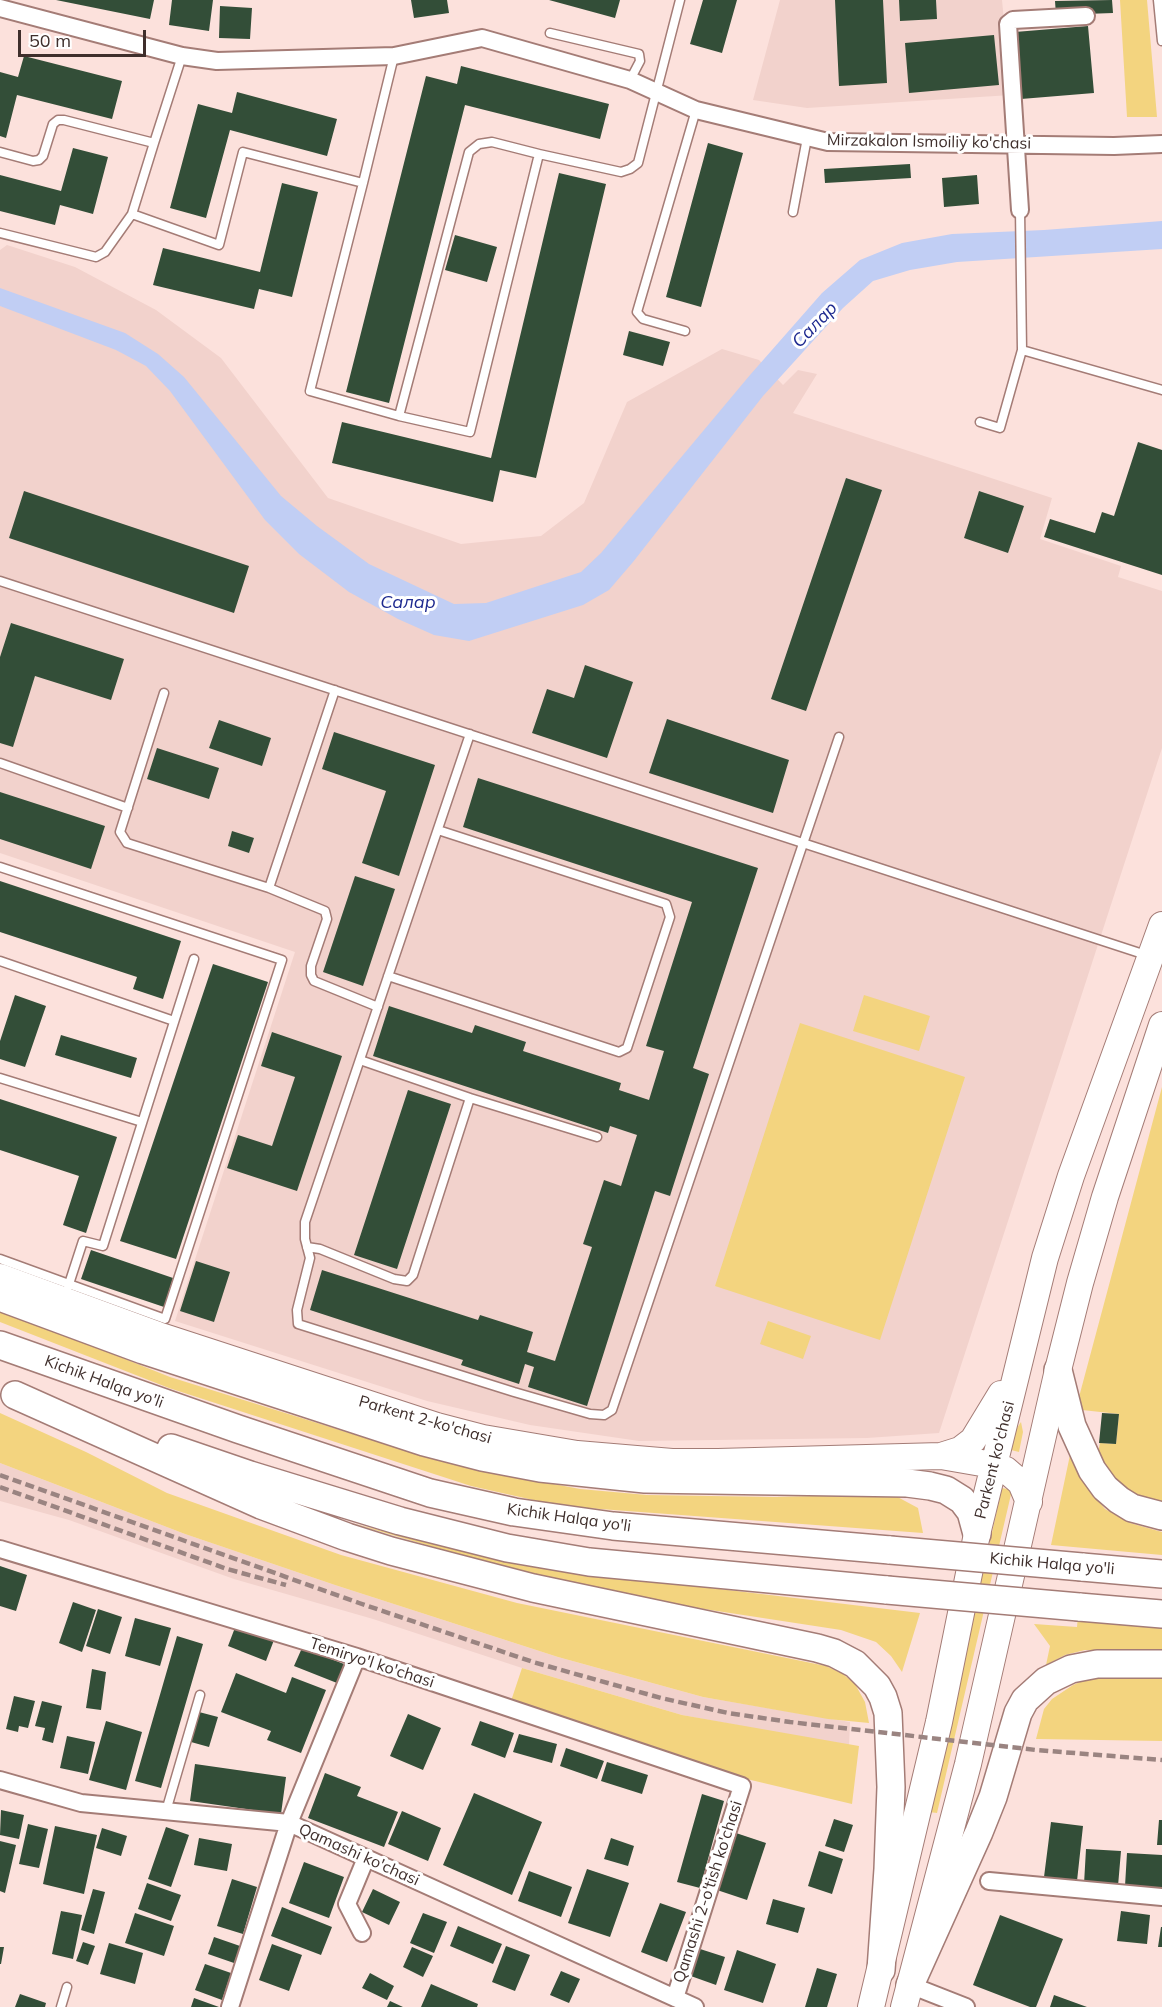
<!DOCTYPE html>
<html>
<head>
<meta charset="utf-8">
<style>
	body { margin:0 }
	#map { position:relative; width:1162px; height:2007px; overflow:hidden; background:#fce1dc; font-family:Mulish,sans-serif }
	canvas { display:block }
	.scale { position:absolute; left:18px; top:30px; width:128px; height:27px; box-sizing:border-box; border:3px solid #3f2f2c; border-top:0; padding-left:8px; font-size:18px; line-height:21px; white-space:nowrap; color:#3f2f2c; -webkit-text-stroke:4px #fff; paint-order:stroke }
</style>
</head>
<body>
<div id="map">
<canvas width="1162" height="2007"></canvas>
<div class="scale">50 m</div>
</div>
<script>
const c = document.querySelector('canvas').getContext('2d');
c.lineJoin = 'round';
function paint(path, color) { c.fillStyle = color; c.fill(path, 'evenodd'); }
const poly = rows => new Path2D(rows.map(r => 'M' + r).join(''));
function stroke(path, color, width, dash) { c.strokeStyle = color; c.lineWidth = width; c.lineCap = dash ? 'butt' : 'round'; c.setLineDash(dash || []); c.stroke(path); }
function write(font, color, halo, rows, align = 'center') {
  c.font = font + ' Mulish,sans-serif'; c.lineWidth = 6; c.setLineDash([]); c.textBaseline = 'middle'; c.strokeStyle = halo; c.fillStyle = color; for (const [text, x, y, turn = 0] of rows) {
    c.save(); c.translate(x, y); c.rotate((+turn || 0) * Math.PI / 180); c.textAlign = isNaN(turn) ? turn : align; if (halo) c.strokeText(text, 0, 0); c.fillText(text, 0, 0); c.restore();
  }
}
const built = poly([
	[780,0,1002,0,1011,95,807,108,753,100],
	[7,245,75,267,156,310,221,358,328,498,461,544,541,536,584,503,627,402,722,349,759,360,783,385,798,370,817,374,793,413,1052,498,1040,539,1121,566,1118,577,1162,591,1162,748,939,1433,867,1438,639,1441,530,1425,427,1401,175,1321,295,952,0,853,0,250],
	[0,1463,185,1534,335,1585,558,1657,703,1697,850,1722,849,1746,682,1715,522,1668,373,1619,234,1579,69,1520,0,1501]
]);
const green = poly([
	[1120,0,1147,0,1157,117,1127,117],
	[864,995,930,1016,919,1051,853,1031],
	[800,1023,965,1077,880,1340,715,1286],
	[1162,1087,1162,1505,1121,1491,1098,1453,1100,1443,1116,1444,1119,1414,1082,1410,1079,1397],
	[0,1309,170,1377,407,1451,517,1477,580,1489,647,1495,774,1497,892,1494,918,1508,923,1533,560,1506,471,1486,169,1388,0,1322],
	[768,1321,811,1336,803,1359,760,1344],
	[0,1413,86,1452,167,1493,341,1555,517,1603,826,1666,843,1674,855,1684,865,1702,869,1723,828,1719,703,1697,558,1657,335,1585,185,1534,0,1463],
	[1021,1422,1023,1432,1019,1452,1011,1450,1015,1431],
	[1070,1455,1087,1487,1105,1509,1130,1523,1162,1532,1162,1555,1051,1545],
	[1002,1488,1012,1490,937,1813,929,1812],
	[351,1523,519,1565,920,1613,902,1672,891,1656,876,1642,841,1630,652,1601,516,1571],
	[1078,1615,1162,1624,1162,1652,1085,1650,1065,1655,1046,1665,1050,1646,1034,1624,1077,1627],
	[522,1668,682,1715,859,1746,852,1804,734,1776,511,1701],
	[1109,1677,1162,1678,1162,1741,1036,1739,1044,1709,1052,1699,1073,1685,1085,1680]
]);
const water = poly([
	[1162,221,1162,249,957,262,910,270,873,281,843,308,763,396,633,562,609,590,583,605,469,641,434,635,398,619,349,592,299,554,265,520,170,391,146,366,116,350,0,306,0,288,125,333,158,354,184,377,281,496,317,526,369,564,454,604,486,603,581,572,601,553,750,375,822,293,860,260,902,243,952,234,1044,230]
]);
const building = poly([
	[56,0,154,0,150,19],
	[172,0,213,0,209,31,169,25],
	[411,0,447,0,449,13,414,18],
	[549,0,620,0,615,18],
	[703,0,737,0,722,53,690,44],
	[835,0,883,0,887,83,839,86],
	[899,0,936,0,937,19,900,21],
	[1112,0,1113,13,1056,15,1055,1],
	[220,6,252,8,250,39,219,38],
	[1088,26,1094,93,1021,99,1015,32],
	[994,35,999,85,909,93,905,43],
	[24,56,122,81,112,119,17,95,6,138,0,136,0,72,18,77],
	[461,66,609,104,600,139,465,105,389,403,346,392,426,76,457,84],
	[237,92,337,119,327,156,230,130,206,218,170,208,198,104,232,113],
	[708,143,743,153,701,307,666,297],
	[73,148,108,157,93,214,60,205,55,225,0,211,0,175,61,191],
	[910,164,911,178,825,183,824,169],
	[559,173,606,184,536,478,500,470,493,502,332,463,342,422,491,458],
	[977,175,979,204,944,207,942,178],
	[282,183,318,192,292,297,259,289,254,309,153,285,163,248,260,272],
	[455,235,497,247,487,282,445,270],
	[629,331,670,342,663,366,623,355],
	[1138,442,1162,450,1162,575,1044,537,1050,519,1095,533,1102,512,1114,516],
	[846,478,882,490,806,711,771,699],
	[24,491,249,566,234,613,9,538],
	[979,491,1024,506,1008,553,964,538],
	[11,623,124,659,111,700,35,676,13,747,0,743,0,657],
	[585,665,633,682,607,758,532,733,547,689,574,698],
	[667,719,789,760,773,813,649,773],
	[219,720,271,738,262,766,209,748],
	[334,732,435,765,399,876,362,863,386,791,322,769],
	[157,748,219,768,209,799,147,779],
	[478,778,758,868,693,1068,709,1074,670,1196,655,1191,587,1406,528,1387,534,1367,525,1364,519,1384,461,1365,463,1360,310,1310,322,1270,478,1320,480,1315,533,1332,527,1352,555,1361,592,1247,583,1244,604,1180,621,1186,637,1135,610,1126,608,1133,373,1056,389,1006,472,1033,475,1025,526,1042,523,1051,621,1083,619,1090,649,1100,664,1051,646,1046,692,902,463,827],
	[0,792,105,826,91,869,0,839],
	[232,831,254,838,249,853,228,846],
	[355,876,395,889,363,986,323,972],
	[0,881,181,941,163,999,133,989,137,977,0,932],
	[213,964,268,982,176,1259,120,1241],
	[15,995,46,1006,25,1067,0,1059,0,1041],
	[272,1032,342,1056,297,1191,227,1168,238,1135,272,1146,295,1077,261,1066],
	[61,1035,137,1058,131,1078,55,1055],
	[408,1090,451,1104,397,1269,354,1255],
	[0,1099,117,1137,86,1233,63,1225,79,1176,0,1150],
	[91,1250,173,1278,164,1307,81,1279],
	[196,1261,230,1272,214,1322,180,1311],
	[1102,1413,1119,1414,1116,1444,1099,1443],
	[0,1566,27,1575,16,1611,0,1606],
	[73,1602,96,1610,82,1652,59,1643],
	[98,1609,122,1617,110,1654,86,1646],
	[135,1618,171,1628,160,1666,125,1656],
	[236,1625,274,1640,266,1661,228,1646],
	[177,1636,203,1644,161,1788,135,1781],
	[302,1648,344,1664,337,1683,294,1666],
	[92,1669,106,1672,101,1710,86,1708],
	[236,1673,286,1693,292,1677,326,1690,301,1753,267,1740,271,1731,221,1712],
	[14,1696,35,1701,28,1728,19,1726,18,1732,6,1729],
	[42,1701,62,1706,53,1743,42,1740,45,1728,35,1726],
	[199,1712,218,1717,209,1747,191,1742],
	[408,1714,441,1728,423,1770,390,1756],
	[106,1721,142,1732,126,1790,89,1780],
	[480,1721,514,1733,505,1758,471,1745],
	[519,1734,557,1744,552,1763,513,1752],
	[67,1736,95,1742,88,1774,60,1768],
	[566,1748,604,1761,597,1779,560,1766],
	[607,1762,648,1775,642,1794,601,1781],
	[195,1764,286,1777,281,1814,190,1801],
	[325,1773,361,1787,357,1796,398,1812,384,1847,308,1818],
	[474,1793,542,1822,512,1895,443,1865],
	[702,1794,724,1801,700,1888,677,1882],
	[1,1810,24,1815,19,1839,0,1835],
	[402,1811,441,1828,428,1861,388,1844],
	[834,1819,853,1825,844,1852,825,1846],
	[1159,1820,1162,1820,1162,1845,1157,1845],
	[1051,1822,1083,1826,1077,1881,1044,1877],
	[28,1824,48,1829,39,1868,19,1864],
	[55,1826,97,1835,84,1894,43,1884],
	[166,1827,189,1835,171,1887,148,1879],
	[102,1828,127,1836,121,1856,96,1848],
	[733,1832,766,1843,747,1900,714,1889],
	[199,1838,232,1844,227,1871,194,1865],
	[611,1838,634,1846,628,1866,604,1859],
	[0,1841,16,1845,5,1893,0,1891],
	[1086,1849,1121,1851,1118,1886,1084,1884],
	[819,1851,843,1859,832,1894,808,1886],
	[1127,1853,1162,1855,1162,1889,1125,1886],
	[304,1862,344,1877,329,1918,289,1903],
	[587,1869,629,1883,610,1937,568,1923],
	[529,1871,572,1887,561,1917,518,1901],
	[232,1879,257,1887,243,1934,217,1926],
	[147,1883,181,1895,171,1921,138,1909],
	[93,1889,105,1892,94,1934,81,1930],
	[373,1889,400,1902,389,1925,362,1912],
	[773,1899,805,1908,798,1933,766,1924],
	[660,1903,686,1912,667,1962,641,1952],
	[282,1907,332,1927,321,1955,271,1936],
	[61,1911,82,1915,73,1959,52,1954],
	[1121,1911,1150,1915,1147,1944,1117,1941],
	[135,1913,174,1926,164,1956,125,1943],
	[423,1913,447,1922,434,1953,410,1943],
	[1000,1915,1063,1939,1036,2007,1030,2007,973,1985],
	[458,1926,502,1944,493,1964,450,1946],
	[1161,1927,1162,1927,1162,1947,1158,1947],
	[214,1937,240,1946,234,1963,208,1954],
	[83,1942,95,1946,88,1965,76,1961],
	[109,1943,143,1953,135,1984,100,1974],
	[272,1944,302,1955,289,1991,259,1980],
	[506,1946,530,1955,515,1991,492,1982],
	[0,1947,4,1947,1,1964,0,1964],
	[412,1947,433,1956,423,1977,403,1967],
	[697,1948,725,1957,716,1985,688,1975],
	[737,1950,776,1964,763,2003,724,1990],
	[205,1964,231,1973,222,2000,195,1990],
	[817,1968,837,1974,827,2007,805,2007],
	[561,1971,580,1979,569,2003,550,1995],
	[370,1973,394,1986,387,2000,362,1988],
	[431,1984,478,2004,477,2007,421,2007],
	[20,1994,46,2003,45,2007,15,2007],
	[1054,1995,1087,2007,1050,2007],
	[194,1998,219,2007,191,2007],
	[390,2001,403,2007,387,2007]
]);
const service = poly([
	[1158,0,1162,41],
	[550,33,639,54,640,61,630,80],
	[154,143,132,214,219,245,243,152,363,183,394,56],
	[0,152,33,161,39,160,43,156,53,124,58,120,64,120,154,143,182,56],
	[539,154,621,172,630,169,638,163,680,0],
	[363,183,310,391,399,416,470,432,539,154,492,142,479,144,469,152,399,416],
	[1020,210,1022,350,1162,390],
	[793,212,807,138],
	[0,233,96,257,105,252,132,214],
	[685,331,643,319,637,312,696,110],
	[980,422,1000,428,1022,350],
	[0,581,1149,956],
	[335,690,269,888,325,911,327,919,311,966,311,975,314,981,378,1007],
	[164,693,120,832,127,843,269,888],
	[470,734,305,1222,305,1239,310,1258,297,1310,298,1324,514,1392,590,1414,604,1415,612,1410,839,737],
	[0,763,128,808],
	[0,867,282,960,165,1319,0,1259],
	[0,961,174,1021],
	[388,976,619,1052,627,1048,670,917,666,904,438,830],
	[0,1078,142,1122],
	[470,1098,597,1137],
	[307,1247,320,1249,394,1279,407,1281,413,1275,470,1098,360,1060],
	[68,1287,83,1241,103,1246,194,959],
	[166,1811,200,1695],
	[61,2007,67,1987]
]);
const minor = poly([
	[0,8,182,56,217,61,394,56,482,38,630,80,696,110,828,142,1114,146,1162,144],
	[1020,210,1008,24,1013,20,1086,16],
	[0,1549,357,1657,742,1786,675,1998],
	[0,1780,81,1803,289,1823,695,2007],
	[989,1881,1162,1897],
	[362,1933,347,1904,366,1858],
	[910,1985,966,2007],
	[230,2007,289,1823,357,1657]
]);
const primary = poly([
	[0,1277,158,1335,437,1426,483,1438,577,1454,672,1462,718,1462,941,1456,993,1465,1006,1470,1021,1483,1029,1502],
	[941,1456,960,1450,973,1440,1001,1394],
	[871,2007,939,1722,977,1534,1045,1258,1071,1176,1162,925],
	[904,2007,968,1764,1058,1370,1080,1283,1105,1197,1162,1025]
]);
const trunk = poly([
	[0,1297,143,1350,424,1442,482,1457,540,1468,645,1479,907,1483,930,1486,946,1490,962,1500,971,1512,977,1534],
	[0,1345,238,1429,430,1493,514,1512,613,1526,890,1550],
	[1058,1370,1072,1426,1092,1470,1105,1488,1119,1500,1132,1508,1162,1516],
	[15,1395,261,1505,347,1537,391,1551,533,1588,817,1648,834,1653,855,1664,877,1686,883,1697,888,1713,891,1787,888,1869,881,1970],
	[171,1448,250,1475,400,1521,507,1548,589,1562,887,1590],
	[1082,1567,1162,1574],
	[1079,1607,1162,1614],
	[910,1985,979,1832,993,1797,1018,1713,1025,1700,1046,1681,1071,1669,1097,1664,1162,1664]
]);
const rail = poly([
	[0,1475,359,1603,533,1662,661,1698,728,1713,790,1722,1036,1750,1162,1760],
	[0,1487,227,1569,286,1585]
]);
const trunkBridge = poly([
	[890,1550,1082,1567],
	[887,1590,1079,1607]
]);
const streetNames = [
	["Mirzakalon Ismoiliy ko'chasi",929,142,1],
	["Kichik Halqa yo'li",104,1382,20],
	["Parkent 2-ko'chasi",425,1420,16],
	["Parkent ko'chasi",995,1460,-76],
	["Kichik Halqa yo'li",569,1518,8],
	["Kichik Halqa yo'li",1052,1564,5],
	["Temiryo'l ko'chasi",372,1663,18],
	["Qamashi ko'chasi",359,1855,24],
	["Qamashi 2-o'tish ko'chasi",708,1892,-72]
];
const waterNames = [
	["Салар",815,325,-46],
	["Салар",408,603]
];
paint(built, '#f2d2cc');
paint(green, '#f3d47f');
paint(water, '#c1cef4');
paint(building, '#334e38');
stroke(service, '#a47c76', 11);
stroke(minor, '#a47c76', 20);
stroke(primary, '#a47c76', 28);
stroke(trunk, '#a47c76', 30);
stroke(service, '#fff', 8);
stroke(minor, '#fff', 16);
stroke(primary, '#fff', 26);
stroke(trunk, '#fff', 27);
stroke(rail, '#9a8481', 4.5, [9, 4.5]);
stroke(trunkBridge, '#a47c76', 30, []);
stroke(trunkBridge, '#fff', 27);
write('16px', '#3f2f2c', '#fff', streetNames);
write('italic 18px', '#1d298f', '#fff', waterNames);
</script>
</body>
</html>
